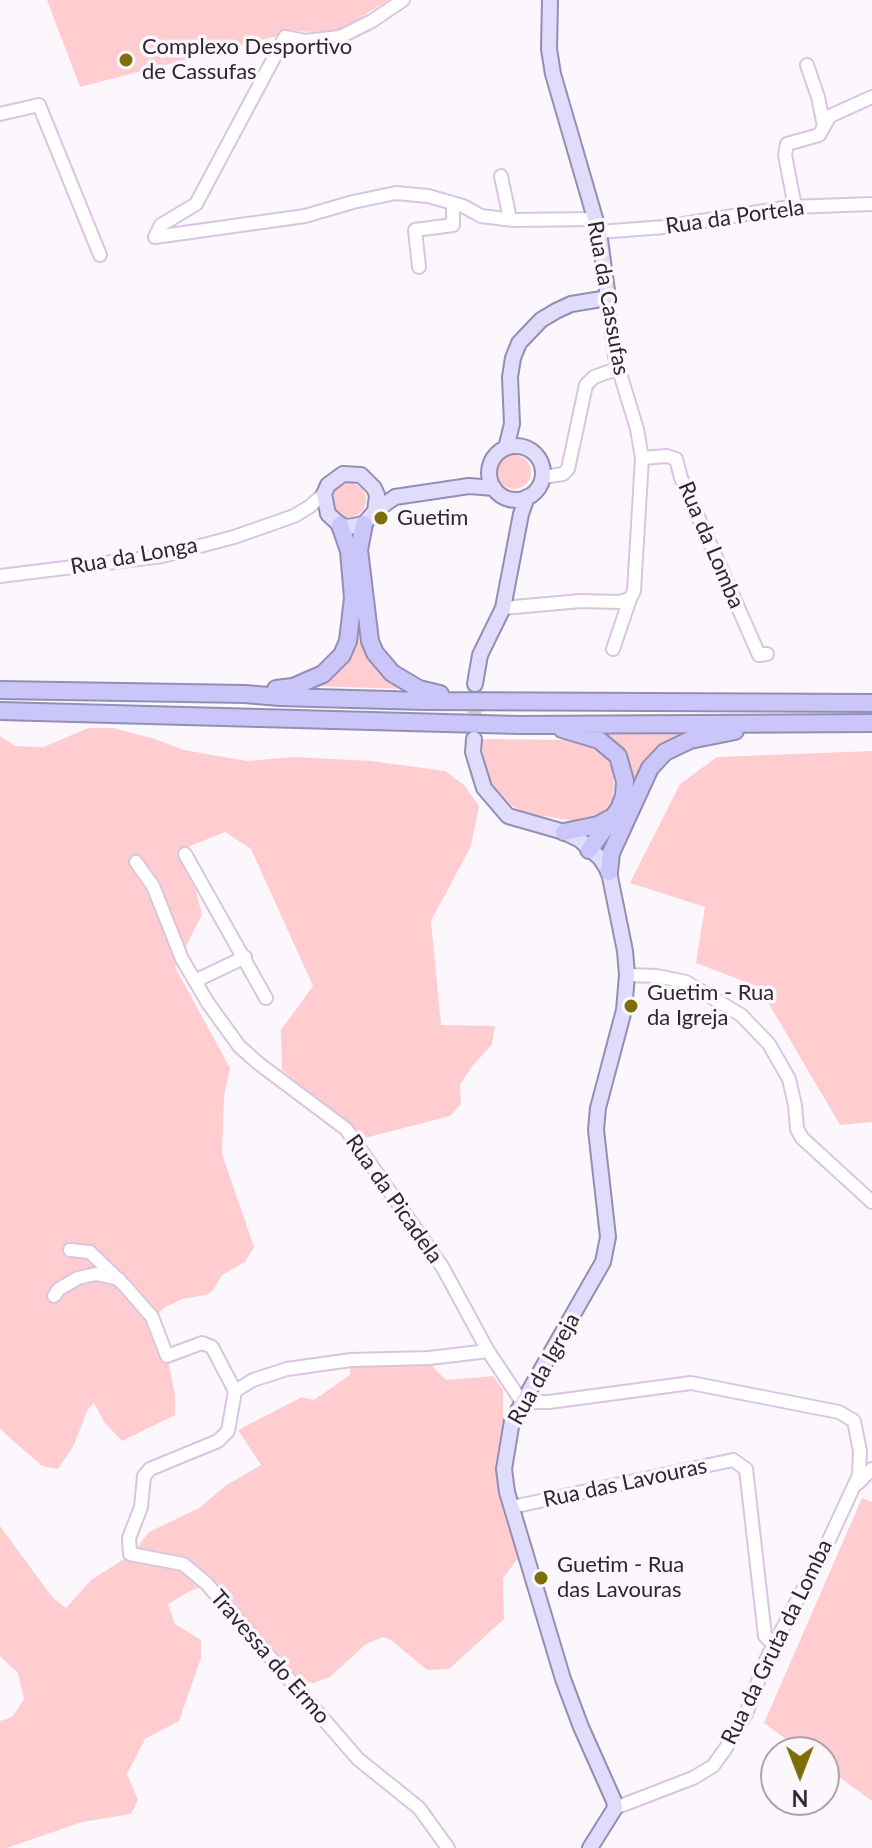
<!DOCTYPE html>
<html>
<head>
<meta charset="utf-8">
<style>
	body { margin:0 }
	#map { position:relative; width:872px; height:1848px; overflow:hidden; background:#fbf7fc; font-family:Lato,sans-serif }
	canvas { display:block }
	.north { position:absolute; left:760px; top:1736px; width:80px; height:80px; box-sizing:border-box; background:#fbf7fc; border:2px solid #a9a4ab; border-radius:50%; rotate:180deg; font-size:22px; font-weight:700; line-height:32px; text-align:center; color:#2e2731 }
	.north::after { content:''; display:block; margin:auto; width:28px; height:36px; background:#7e6e0a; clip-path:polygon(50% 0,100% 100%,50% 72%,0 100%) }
</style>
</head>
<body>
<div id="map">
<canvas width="872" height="1848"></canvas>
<div class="north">N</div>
</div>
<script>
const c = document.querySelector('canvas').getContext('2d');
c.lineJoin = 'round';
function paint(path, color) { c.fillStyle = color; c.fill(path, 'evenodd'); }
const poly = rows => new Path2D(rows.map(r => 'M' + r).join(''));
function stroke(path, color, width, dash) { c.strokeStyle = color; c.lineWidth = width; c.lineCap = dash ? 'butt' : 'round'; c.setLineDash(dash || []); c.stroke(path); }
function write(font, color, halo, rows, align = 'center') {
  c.font = font + ' Lato,sans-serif'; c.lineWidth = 7; c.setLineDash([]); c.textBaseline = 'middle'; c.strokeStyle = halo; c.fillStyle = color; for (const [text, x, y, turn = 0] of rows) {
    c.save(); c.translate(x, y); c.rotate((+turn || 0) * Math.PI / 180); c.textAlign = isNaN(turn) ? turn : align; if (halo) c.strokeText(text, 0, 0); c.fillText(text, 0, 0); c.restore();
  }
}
const green = poly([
	[47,0,388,0,336,33,296,31,80,87],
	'497 472a17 17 0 1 1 34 0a17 17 0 1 1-34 0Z',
	'332 500a17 17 0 1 1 34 0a17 17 0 1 1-34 0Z',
	[359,612,404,689,308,686,350,648,358,625],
	[88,728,113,728,155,739,184,750,247,761,294,757,371,761,445,771,464,785,479,806,471,846,431,921,441,1025,495,1026,492,1044,470,1069,460,1085,461,1104,450,1116,365,1138,282,1070,281,1030,313,986,251,849,225,832,185,848,202,915,175,967,230,1068,224,1096,222,1154,254,1247,245,1262,222,1275,213,1290,206,1295,182,1299,164,1308,153,1319,166,1349,175,1396,175,1415,122,1441,104,1422,94,1403,88,1409,73,1447,58,1469,42,1466,0,1429,0,736,15,746,44,747],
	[599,733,681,734,667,742,648,757,629,793],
	[481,739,570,740,588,745,608,760,614,775,613,802,599,817,582,822,523,813,510,804,487,778],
	[872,751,872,1122,840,1125,759,987,696,963,705,907,630,883,680,784,717,757],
	[404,1364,432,1366,446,1380,493,1376,503,1390,503,1436,497,1480,511,1520,518,1558,503,1578,504,1619,449,1669,427,1670,391,1640,383,1637,366,1644,330,1677,313,1683,286,1679,202,1587,190,1591,168,1604,175,1624,201,1640,201,1658,179,1721,145,1739,127,1774,138,1800,131,1814,82,1822,7,1848,0,1848,0,1721,12,1717,24,1699,18,1673,0,1656,0,1526,52,1597,66,1608,91,1580,132,1554,149,1532,199,1508,225,1486,261,1465,238,1430,302,1397,314,1400,350,1375,350,1367],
	[862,1498,872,1502,872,1801,824,1766,824,1752,804,1752,764,1723]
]);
const majorTunnel = poly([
	[474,735,475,684]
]);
const minor = poly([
	[807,65,818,97,824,126],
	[0,114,39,105,100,255],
	[501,176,510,219],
	[795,207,785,155,787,144,819,135,830,116,872,97],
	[599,232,664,227,790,207,872,204],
	[155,237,305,216,353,202,396,193,428,196,463,206,481,216,514,220,594,219],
	[155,237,161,225,196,204,285,37,305,41,340,37,372,21,403,0],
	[419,267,415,230,453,225,453,203],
	[642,458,667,456,676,459,681,478,759,655,767,654],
	[543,477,563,474,568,469,586,385,594,377,619,368],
	[0,576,162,556,234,537,294,516,309,507,324,494],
	[503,608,581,601,619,602,630,599,634,591,642,458,637,429,615,357,608,298],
	[613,649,630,599],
	[185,854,266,998],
	[136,862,153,886,182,959,208,1003,239,1046,258,1063,346,1129,443,1268,488,1351,522,1402,549,1402,691,1383,839,1412,854,1421,860,1451,859,1475,828,1542,766,1660,746,1714,726,1748,713,1766,693,1778,615,1808],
	[627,975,657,976,686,982,741,1015,769,1044,789,1079,795,1105,797,1129,802,1138,872,1202],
	[195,981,245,957],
	[70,1250,90,1252,125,1286,152,1317,167,1356,202,1343,212,1347,235,1391,228,1431,218,1441,150,1469,144,1476,141,1507,129,1538,130,1554,183,1564,206,1583,358,1759,419,1808,448,1848],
	[54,1296,59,1289,78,1278,96,1274,119,1279],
	[235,1391,253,1380,287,1369,351,1360,429,1358,488,1351],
	[857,1484,872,1469],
	[512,1507,733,1460,746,1469,765,1636,774,1645]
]);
const major = poly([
	'489 473a27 27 0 1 1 54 0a27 27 0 1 1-54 0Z',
	[506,448,512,424,510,377,513,358,519,343,541,320,556,311,571,304,608,298,599,232,553,74,549,49,550,0],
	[375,511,377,495,374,488,361,475,343,474,328,485,324,494,328,514,340,525,348,527,364,524,375,511,395,497,469,486,494,488],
	[475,684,480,655,503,608,521,514,527,497],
	[474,739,473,752,484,788,508,816,564,832,580,840,600,858,609,872,625,951,627,975,624,1010,598,1108,596,1130,608,1237,603,1262,512,1421,504,1469,507,1492,563,1679,581,1727,614,1801,615,1808,590,1848]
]);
const highway = poly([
	[364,524,359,550,370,641,375,653,392,673,419,689,440,694],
	[276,689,293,687,323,674,342,655,348,641,353,598,349,551,340,525],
	[0,690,245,694,280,697,425,701,872,703],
	[0,711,519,725,872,723],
	[562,729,599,740,618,756,625,781,624,796,619,809,589,850],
	[564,832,598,825,609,819],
	[609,872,611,853,650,768,665,752,690,740,735,731]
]);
const markers = [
	[126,60,8,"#7e6e0a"],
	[381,518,8,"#7e6e0a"],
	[631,1006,8,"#7e6e0a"],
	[541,1578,8,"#7e6e0a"]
];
const poiNames = [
	["Complexo Desportivo",142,47],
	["de Cassufas",142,72],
	["Guetim",397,518],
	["Guetim - Rua",647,993],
	["da Igreja",647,1018],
	["Guetim - Rua",557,1565],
	["das Lavouras",557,1590]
];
const streetNames = [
	["Rua da Portela",735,217,-8],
	["Rua da Cassufas",608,298,80],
	["Rua da Lomba",711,545,67],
	["Rua da Longa",134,556,-10],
	["Rua da Picadela",394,1199,55],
	["Rua da Igreja",544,1369,-61],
	["Rua das Lavouras",625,1483,-12],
	["Rua da Gruta da Lomba",777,1642,-64],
	["Travessa do Ermo",270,1657,49]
];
paint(green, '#ffcdd0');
stroke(majorTunnel, '#d2cdd3', 14, [14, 7]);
stroke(minor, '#dac5e1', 16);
stroke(major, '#948eb4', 18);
stroke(highway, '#948eb4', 20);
stroke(minor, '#fff', 12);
stroke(major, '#e0ddfc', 14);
stroke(highway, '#cbc6fa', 16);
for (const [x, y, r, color] of markers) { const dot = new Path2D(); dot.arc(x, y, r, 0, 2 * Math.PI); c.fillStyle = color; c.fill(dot); stroke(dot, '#fbf7fc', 3); }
write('22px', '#2e2731', '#fbf7fc', poiNames, 'left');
write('22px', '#2e2731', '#fbf7fc', streetNames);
</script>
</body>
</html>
